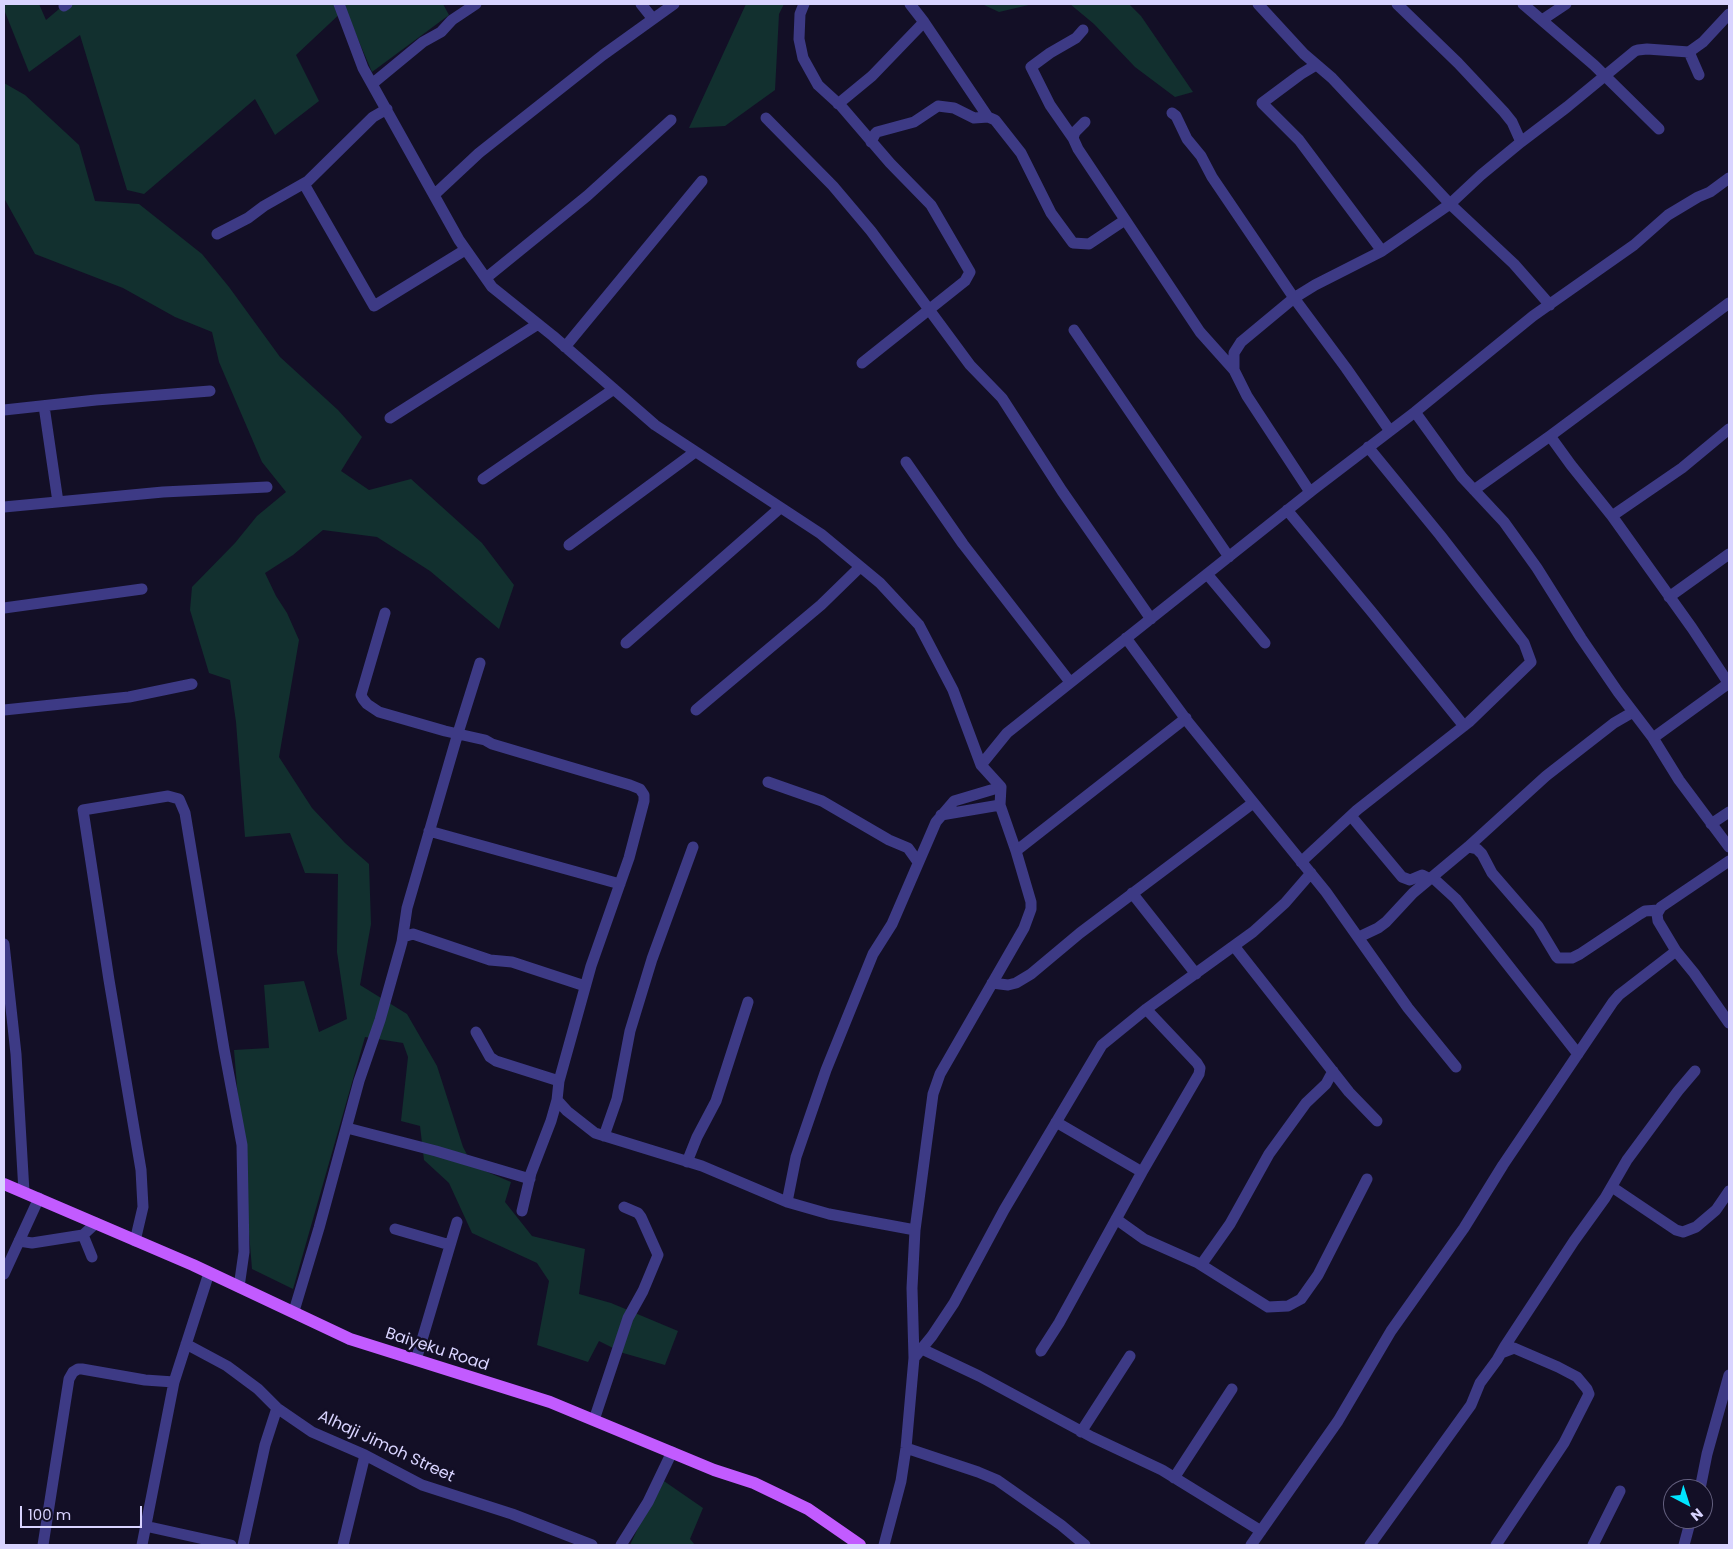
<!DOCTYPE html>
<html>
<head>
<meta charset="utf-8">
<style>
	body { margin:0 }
	#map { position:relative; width:1733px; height:1549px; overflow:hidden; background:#130f26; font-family:Poppins,sans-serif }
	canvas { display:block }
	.frame { position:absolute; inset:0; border:5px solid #d9d4ff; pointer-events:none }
	.north { position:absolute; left:1663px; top:1479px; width:50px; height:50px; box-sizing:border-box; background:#130f26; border:1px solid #625e7d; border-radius:50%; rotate:140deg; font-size:14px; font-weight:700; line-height:20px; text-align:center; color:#d9d4ff }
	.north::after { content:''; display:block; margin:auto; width:18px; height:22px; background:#00e5ff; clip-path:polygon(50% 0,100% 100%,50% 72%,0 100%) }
	.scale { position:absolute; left:20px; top:1506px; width:122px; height:22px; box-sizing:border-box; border:2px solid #d9d4ff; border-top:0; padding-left:6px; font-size:15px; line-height:18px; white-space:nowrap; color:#d9d4ff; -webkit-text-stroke:4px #130f26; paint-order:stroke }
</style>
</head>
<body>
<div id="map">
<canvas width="1733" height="1549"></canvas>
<div class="frame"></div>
<div class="north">N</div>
<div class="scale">100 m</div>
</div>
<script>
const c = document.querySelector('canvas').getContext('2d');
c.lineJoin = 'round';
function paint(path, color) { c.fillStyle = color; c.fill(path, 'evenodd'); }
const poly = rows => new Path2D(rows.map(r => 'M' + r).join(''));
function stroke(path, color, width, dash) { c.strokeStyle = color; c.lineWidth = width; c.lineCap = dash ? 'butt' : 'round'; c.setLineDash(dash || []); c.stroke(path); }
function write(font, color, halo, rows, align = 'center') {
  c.font = font + ' Poppins,sans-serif'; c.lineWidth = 5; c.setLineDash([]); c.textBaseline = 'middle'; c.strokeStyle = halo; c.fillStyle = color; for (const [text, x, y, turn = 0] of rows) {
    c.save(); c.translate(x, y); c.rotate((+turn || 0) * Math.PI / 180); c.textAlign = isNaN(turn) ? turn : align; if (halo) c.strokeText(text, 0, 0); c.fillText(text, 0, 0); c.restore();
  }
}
const green = poly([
	[4,4,39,4,46,20,65,4,443,4,449,15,372,72,345,9,296,55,319,101,275,135,255,99,144,194,127,190,80,35,29,72,5,12,4,14],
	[746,4,784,4,779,14,775,90,725,126,689,128],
	[982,4,1033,4,999,12],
	[1070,4,1129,4,1141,16,1193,92,1175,97,1135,67,1094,24],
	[4,83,25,95,79,145,95,201,139,204,202,254,229,287,280,357,338,410,362,437,341,471,369,490,411,479,482,543,514,585,499,629,430,571,377,537,323,530,293,555,265,573,276,596,287,613,299,640,279,757,312,808,345,843,369,864,371,924,360,985,407,1014,437,1066,463,1147,473,1166,511,1182,505,1202,532,1236,585,1249,579,1294,611,1303,678,1331,665,1365,623,1353,599,1341,588,1362,537,1345,549,1281,537,1263,472,1233,449,1183,424,1160,420,1126,401,1121,408,1057,403,1043,365,1037,293,1289,252,1269,234,1050,269,1048,264,985,304,981,319,1032,347,1019,337,952,338,874,305,873,290,833,245,837,236,722,230,680,209,673,190,610,192,587,235,543,257,516,286,492,262,462,219,362,212,332,175,317,123,288,35,254,4,198],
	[661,1479,703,1508,690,1539,695,1545,630,1545]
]);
const minor = poly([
	[339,4,363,68,459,240,492,287,553,336,655,425,821,534,880,583,919,625,953,690,981,765,1001,787,1000,805,1016,851,1031,902,1031,909,1024,928,940,1074,933,1094,915,1230,912,1288,914,1358,906,1448,901,1481,884,1545],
	[641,4,653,19],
	[804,4,800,14,799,39,803,58,818,85,841,106,890,163,931,205,970,272,965,281,862,363],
	[910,4,924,22],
	[1258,4,1304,54,1332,78,1450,204,1514,264,1550,305],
	[1397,4,1458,63,1504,112,1512,122,1521,142],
	[1523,4,1594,65,1659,129],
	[64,6,67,4],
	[1542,20,1566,4],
	[1689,52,1699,75],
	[1316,65,1301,74,1262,103,1299,140,1382,251],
	[372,84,423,42,441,32,452,20,476,4],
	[838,104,872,76,924,22,988,117],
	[1172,113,1176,116,1187,139,1201,156,1212,177,1294,298,1346,368,1390,431],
	[766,118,833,186,871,231,970,365,1002,398,1062,491,1151,619],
	[1085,122,1075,132,1073,138,1078,149,1200,332,1234,370],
	[1073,138,1050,105,1031,67,1050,53,1076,38,1083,30],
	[871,142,875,134,877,132,914,122,938,106,954,108,974,118,988,117,995,120,1021,153,1051,213,1073,243,1089,244,1125,220],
	[304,184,374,306,465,250],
	[434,195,479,153,603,55,674,4],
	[217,234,248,218,264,206,308,181,373,117,387,109],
	[486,278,587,196,671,120],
	[1074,330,1229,557],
	[565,347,702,181],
	[44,406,58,502],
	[4,410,96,400,210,391],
	[1415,412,1462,477,1504,522,1537,568,1581,638,1618,692,1653,738,1679,780,1729,847],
	[390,418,538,324],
	[1550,436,1571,465,1612,516,1692,628,1729,684],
	[906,462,963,544,1070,682],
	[483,479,614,389],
	[1474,490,1550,436,1729,303],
	[1310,492,1247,396,1234,370,1234,353,1241,342,1294,298,1315,285,1382,251,1450,204,1481,175,1521,142,1567,107,1635,51,1638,50,1647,49,1689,52,1703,42,1729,14],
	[4,507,163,492,267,487],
	[1287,510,1371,611,1464,726],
	[1612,516,1682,468,1729,429],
	[569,545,695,452],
	[1207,574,1265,643],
	[1669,597,1729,554],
	[4,608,142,589],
	[385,613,361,695,363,699,367,704,379,712,445,731,485,740,492,744,630,785,640,789,644,795,644,801,629,858,591,966,559,1081,557,1100,551,1121,531,1173,522,1211],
	[1126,638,1188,722,1326,892,1408,1008,1456,1067],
	[626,643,780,508],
	[4,710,129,697,192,684],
	[696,710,821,605,860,567],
	[1653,738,1729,683],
	[981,765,1007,733,1314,489,1415,412,1533,316,1634,245,1668,215,1698,197,1710,192,1729,178],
	[768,782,822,801,889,840,908,848,918,862],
	[941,815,1000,805],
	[1351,816,1402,877,1410,880,1422,875,1430,879],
	[1711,824,1729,812],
	[429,831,620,884],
	[1468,847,1477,849,1482,854,1492,873,1538,926,1556,956,1558,958,1572,958,1580,954,1640,914,1645,911,1658,910],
	[1016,851,1186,718],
	[1729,861,1661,907,1657,914,1658,921,1676,951,1694,973,1729,1023],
	[1301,862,1357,810,1469,722,1531,662,1524,643,1440,535,1368,447],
	[1432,877,1456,899,1578,1054],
	[1132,893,1196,974],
	[403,937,413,934,490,960,512,962,585,986],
	[1359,937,1378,928,1386,922,1413,893,1468,847,1546,776,1614,723,1633,712],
	[4,944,16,1054,24,1192],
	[1234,946,1349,1092,1377,1121],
	[992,983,1008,985,1016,983,1031,974,1080,933,1253,803],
	[476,1032,490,1057,496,1061,559,1081],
	[557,1100,567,1111,595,1133,702,1166,787,1202,829,1214,915,1230],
	[1056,1122,1142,1172],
	[347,1128,436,1151,530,1179],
	[604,1136,617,1099,630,1031,652,959,693,847],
	[687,1162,697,1137,716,1101,748,1002],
	[1612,1187,1676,1230,1683,1232,1696,1227,1716,1210,1729,1191],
	[787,1202,796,1157,826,1070,873,954,892,924,936,822,954,801,1001,787],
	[1116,1219,1144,1239,1198,1263,1268,1307,1288,1306,1301,1299,1318,1275,1367,1179],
	[395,1229,450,1245],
	[83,1235,92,1257],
	[19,1241,32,1243,83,1235,96,1223],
	[135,1241,143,1207,141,1170,109,980,83,810,168,796,179,799,185,813,224,1049,242,1145,244,1252,239,1287],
	[1201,1265,1230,1224,1269,1154,1306,1103,1326,1084,1333,1071],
	[4,1274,39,1198],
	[294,1311,319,1228,359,1081,380,1020,402,942,407,908,458,733,480,663],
	[186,1344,227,1366,258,1389,277,1408,312,1432,365,1455,422,1485,512,1514,592,1545],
	[922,1349,979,1376,1092,1437,1162,1470,1261,1531],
	[1041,1351,1059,1323,1142,1172,1199,1074,1200,1068,1197,1063,1146,1009],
	[914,1358,932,1336,954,1303,1004,1210,1102,1045,1145,1010,1253,932,1285,903,1311,873],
	[416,1360,457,1222],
	[594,1420,628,1318,643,1291,658,1255,641,1217,638,1213,624,1207],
	[1081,1432,1130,1356],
	[906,1448,978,1472,997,1480,1061,1525,1085,1545],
	[1174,1478,1232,1389],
	[1700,1489,1707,1454,1729,1375],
	[145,1526,231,1545],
	[43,1545,69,1379,73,1372,78,1369,82,1369,145,1380,174,1382],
	[142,1545,174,1382,209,1273],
	[243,1545,265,1445,277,1408],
	[343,1545,365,1455],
	[621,1545,648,1502,672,1452],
	[1251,1545,1338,1421,1391,1331,1464,1228,1503,1165,1613,1002,1619,995,1676,951],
	[1370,1545,1471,1405,1480,1383,1497,1360,1505,1346,1574,1241,1605,1198,1627,1160,1678,1091,1695,1071],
	[1496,1545,1564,1443,1589,1394,1587,1389,1577,1377,1558,1367,1514,1348,1501,1353],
	[1593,1545,1620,1491],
	[1684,1545,1691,1519]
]);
const major = poly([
	[4,1184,193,1265,350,1339,550,1402,714,1470,754,1483,808,1509,860,1545]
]);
const streetNames = [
	["Baiyeku Road",437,1350,18],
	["Alhaji Jimoh Street",386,1447,25]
];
paint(green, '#12302f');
stroke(minor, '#3d3a85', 11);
stroke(major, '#c25bff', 12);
write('16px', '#d9d4ff', '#130f26', streetNames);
</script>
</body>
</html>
